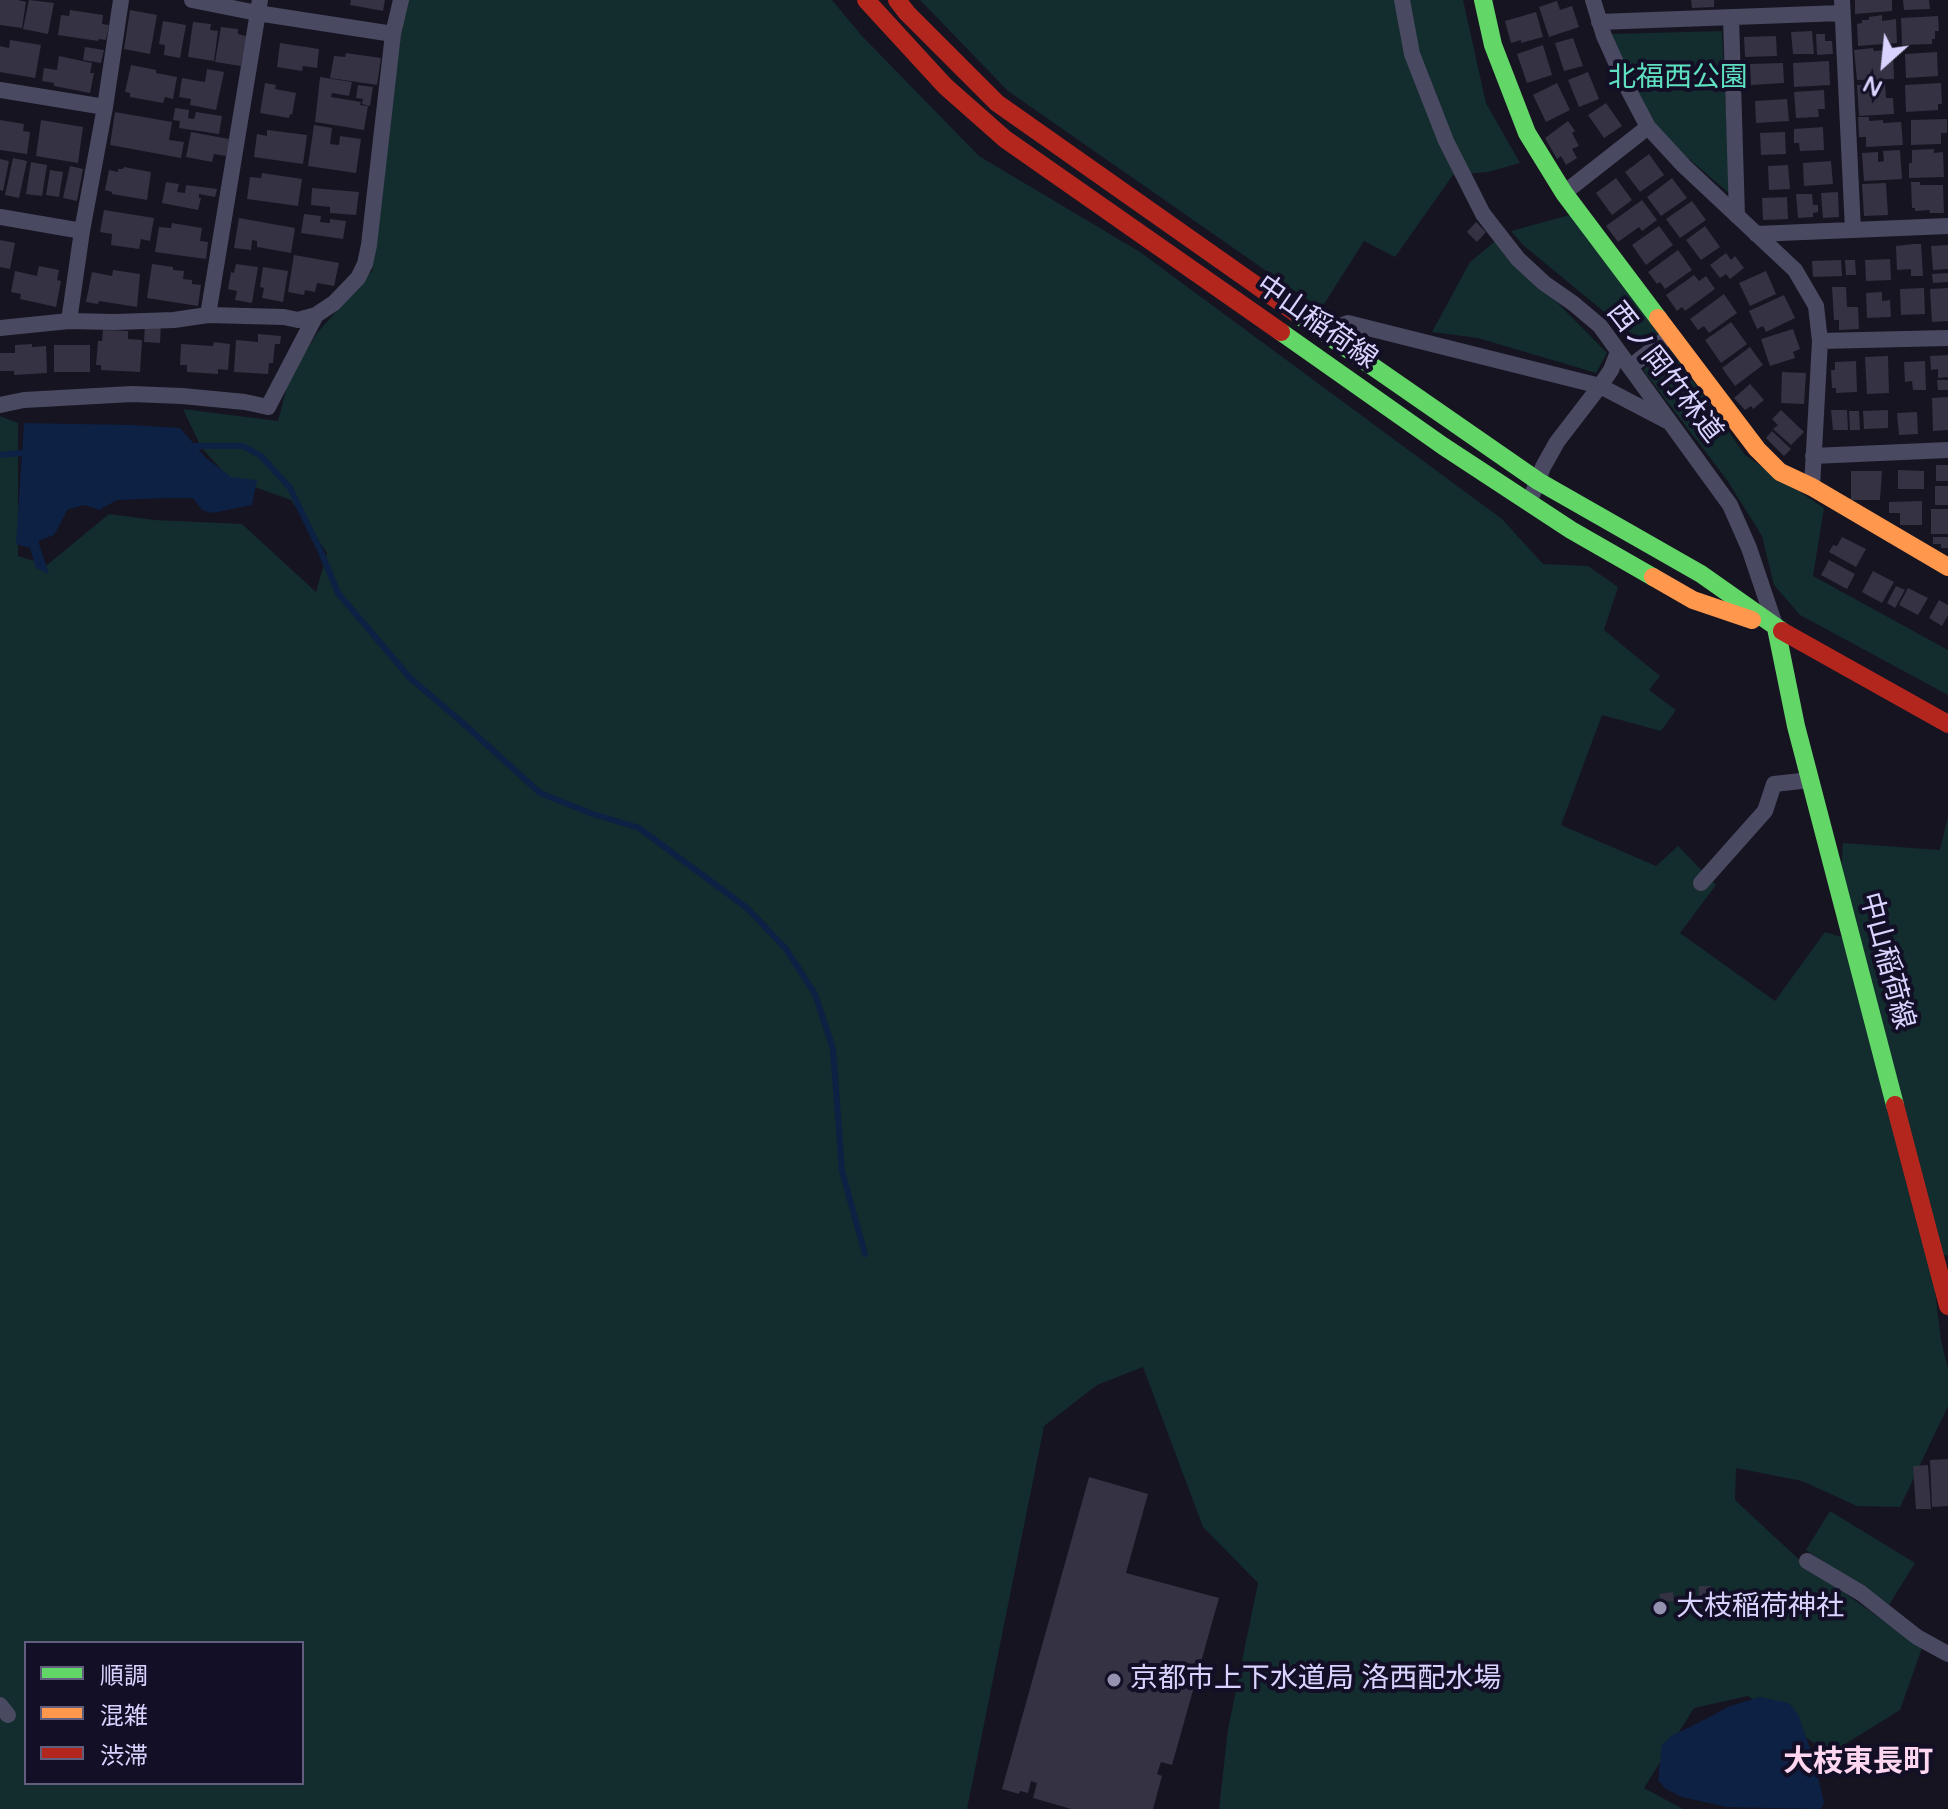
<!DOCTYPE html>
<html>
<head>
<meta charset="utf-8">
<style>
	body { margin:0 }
	#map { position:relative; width:1948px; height:1809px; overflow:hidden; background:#161421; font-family:"Varela Round","Noto Sans JP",sans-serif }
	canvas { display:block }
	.legend { position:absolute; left:24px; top:1641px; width:280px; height:144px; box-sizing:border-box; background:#130f26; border:2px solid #625e7d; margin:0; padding:10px 14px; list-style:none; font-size:24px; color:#d9d4ff }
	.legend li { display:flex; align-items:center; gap:16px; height:40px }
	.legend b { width:40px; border:2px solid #625e7d }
	.north { position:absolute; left:1844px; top:24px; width:80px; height:80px; -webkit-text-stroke:6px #130f26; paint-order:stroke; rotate:207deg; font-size:22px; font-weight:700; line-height:32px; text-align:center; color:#d9d4ff }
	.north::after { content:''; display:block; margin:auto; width:28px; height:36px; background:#d9d4ff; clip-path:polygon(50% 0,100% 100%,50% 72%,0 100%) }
</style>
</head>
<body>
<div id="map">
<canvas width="1948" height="1809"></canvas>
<ul class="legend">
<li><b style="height:10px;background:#63d668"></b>順調</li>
<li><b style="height:10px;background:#ff974d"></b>混雑</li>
<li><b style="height:10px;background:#b3261e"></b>渋滞</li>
</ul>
<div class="north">N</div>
</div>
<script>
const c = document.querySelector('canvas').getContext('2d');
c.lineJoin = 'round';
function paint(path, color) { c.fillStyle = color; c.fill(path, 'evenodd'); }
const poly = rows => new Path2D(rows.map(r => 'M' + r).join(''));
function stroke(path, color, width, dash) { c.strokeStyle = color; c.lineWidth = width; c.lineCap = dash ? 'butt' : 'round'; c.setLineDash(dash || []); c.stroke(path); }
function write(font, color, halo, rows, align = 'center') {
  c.font = font + ' "Varela Round","Noto Sans JP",sans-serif'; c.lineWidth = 8; c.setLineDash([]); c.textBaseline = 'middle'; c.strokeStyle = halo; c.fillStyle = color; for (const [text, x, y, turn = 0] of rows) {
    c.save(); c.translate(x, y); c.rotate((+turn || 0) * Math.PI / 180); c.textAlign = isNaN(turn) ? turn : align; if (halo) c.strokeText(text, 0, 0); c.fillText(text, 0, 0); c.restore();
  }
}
const green = poly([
	[403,0,832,0,862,36,979,156,1140,252,1502,519,1543,564,1588,566,1618,587,1604,630,1660,676,1649,690,1676,710,1661,731,1602,715,1561,825,1656,866,1678,846,1716,885,1680,933,1775,1001,1825,932,1856,941,1841,877,1843,843,1940,850,1948,816,1948,1255,1931,1258,1941,1340,1948,1369,1948,1406,1900,1507,1857,1506,1802,1481,1736,1468,1735,1500,1805,1565,1922,1648,1900,1710,1829,1754,1748,1696,1694,1708,1644,1788,1683,1809,1219,1809,1228,1729,1258,1583,1203,1527,1143,1367,1097,1385,1044,1426,967,1809,0,1809,0,416,18,423,18,556,47,565,109,514,154,520,242,524,316,592,327,553,291,500,229,478,201,447,183,409,278,421,289,379,317,333,372,271],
	[26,1643,302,1643,302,1783,26,1783],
	[920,0,1463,0,1486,103,1520,163,1488,172,1453,175,1395,257,1364,241,1321,309,1008,91],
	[1722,31,1730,194,1647,123,1611,34],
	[1570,215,1660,335,1642,343,1523,245,1511,231],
	[1499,238,1535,280,1607,353,1596,373,1478,338,1432,332,1470,262],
	[1670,348,1745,455,1824,508,1813,576,1948,650,1948,695,1800,615,1774,585,1762,536,1727,480,1643,370],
	[1830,1511,1915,1563,1889,1605,1806,1550]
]);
const water = poly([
	[24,423,131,425,180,428,206,458,231,477,257,480,252,505,212,513,202,510,193,498,167,498,117,500,99,510,85,505,68,509,54,535,38,541,49,574,36,568,30,548,16,544],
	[1760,1697,1789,1703,1798,1714,1814,1760,1824,1803,1821,1809,1726,1807,1682,1797,1666,1789,1658,1780,1662,1745,1671,1736,1696,1724,1730,1706]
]);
const stream = poly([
	[195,446,243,446,261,456,290,488,321,552,338,593,410,678,464,724,540,793,590,813,639,828,747,908,786,949,815,994,833,1049,842,1171,865,1254],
	[0,455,22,453]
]);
const building = poly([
	[0,0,18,0,26,2,22,28,0,25],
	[29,0,54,3,48,34,23,29],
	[351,0,385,0,383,11,350,5],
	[1691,0,1714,0,1714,7,1692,8],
	[1855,0,1892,0,1892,11,1855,14],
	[1903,0,1929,0,1930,9,1904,10],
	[1557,1,1560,10,1572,6,1579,27,1549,37,1539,7],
	[70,10,103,15,102,24,109,25,106,40,99,39,98,41,58,35,61,15,69,16],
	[130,10,157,15,150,54,124,49],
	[1536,12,1543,37,1521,43,1521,40,1511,43,1505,21],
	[1882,15,1882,21,1896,19,1897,43,1858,46,1857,24,1862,23,1862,20,1869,20,1869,17],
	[1938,16,1939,31,1935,31,1935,39,1932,39,1932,44,1902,45,1901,18],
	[163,21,186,25,180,58,164,55,165,45,159,44],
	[193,22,211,24,210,30,218,31,214,61,188,57],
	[221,27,238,29,238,34,246,36,241,66,215,62],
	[1812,31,1814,54,1793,54,1791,32],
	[1816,34,1825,34,1825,41,1832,41,1833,54,1817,55],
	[1776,36,1777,56,1745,57,1744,37],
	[1573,38,1583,66,1564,71,1555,43],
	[10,40,41,45,35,78,0,72,0,46,9,48],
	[280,43,319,49,317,68,303,66,302,71,277,67],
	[1543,45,1552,75,1527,83,1517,54],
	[85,47,104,50,101,63,83,60],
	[1873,48,1874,51,1887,50,1889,53,1893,53,1894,79,1857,80,1854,50],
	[1937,52,1938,76,1906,78,1905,54],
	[346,53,381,58,377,85,330,78,334,56,345,57],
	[59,56,92,63,90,73,94,73,90,93,54,86,54,83,42,81,44,68,57,70],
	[1829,61,1830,85,1794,87,1793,63],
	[1783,63,1784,83,1751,85,1750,64],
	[131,65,156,70,156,73,177,77,173,99,165,97,163,103,130,97,130,93,125,92],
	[207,69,224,72,216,110,190,105,191,99,179,97,182,78,205,82],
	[1588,72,1599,99,1579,107,1568,80],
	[320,77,352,82,349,96,332,93,331,97,361,102,360,105,368,106,364,130,315,122],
	[265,83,276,85,275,89,296,93,292,115,290,114,289,118,260,113],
	[1557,83,1570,110,1546,122,1533,95],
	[1941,83,1942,104,1938,104,1938,110,1906,112,1905,85],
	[1885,84,1886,98,1893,98,1894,114,1859,116,1857,85],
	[358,85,373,87,370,106,362,104,363,99,356,98],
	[1824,90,1825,109,1818,109,1819,117,1796,118,1794,92],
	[1787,99,1789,121,1756,123,1755,101],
	[1606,103,1622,126,1604,138,1588,115],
	[175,108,189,110,188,118,194,119,196,112,222,116,219,134,179,128,180,121,173,120],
	[115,112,172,122,169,140,184,142,181,158,110,145],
	[1858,117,1869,117,1869,121,1883,120,1883,123,1901,122,1903,145,1866,147,1866,137,1859,137],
	[1947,119,1947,133,1941,133,1941,144,1911,145,1911,120],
	[0,120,24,124,23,131,30,132,27,154,0,150],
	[41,120,83,127,78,163,36,156],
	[1568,121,1575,131,1572,133,1579,146,1572,149,1577,158,1566,165,1561,156,1557,159,1545,138],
	[314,125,332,128,330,144,339,145,340,136,361,139,356,173,308,166],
	[1823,127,1824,150,1800,151,1799,143,1794,143,1794,129],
	[267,130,307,135,303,164,254,157,257,134,267,136],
	[191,132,229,139,226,156,214,154,212,162,186,157],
	[1785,132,1786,154,1761,155,1760,133],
	[1934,149,1934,153,1943,152,1944,177,1909,178,1909,163,1912,163,1912,150],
	[1900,150,1902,179,1864,181,1862,153,1878,152,1878,162,1884,161,1883,151],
	[1649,154,1664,175,1640,192,1625,172],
	[13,158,27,161,19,198,5,195],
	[0,159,9,161,3,191,0,190],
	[1831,161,1833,184,1804,186,1803,163],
	[31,162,47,165,42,196,26,194],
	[1788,165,1790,189,1769,190,1768,166],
	[70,166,83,169,77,201,63,198],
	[124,167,151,172,147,200,112,194,112,192,105,190,109,170,118,172,118,169,123,169],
	[50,170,63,172,59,197,46,195],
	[262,173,302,179,298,206,247,199,250,177,261,178],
	[1616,178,1632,200,1612,215,1596,193],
	[1672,178,1687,198,1661,216,1647,197],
	[166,182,179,184,177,192,185,193,186,185,217,189,215,197,199,194,199,198,201,198,198,210,162,203],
	[1911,182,1920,182,1920,185,1943,185,1944,213,1930,213,1929,210,1915,211,1915,208,1912,208],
	[1886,183,1888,215,1864,216,1862,184],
	[312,188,359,192,356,215,330,213,330,207,311,205],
	[1838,192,1839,217,1823,218,1821,193],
	[1796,194,1812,194,1813,205,1818,205,1818,212,1813,213,1813,217,1798,218],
	[1787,197,1788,219,1763,220,1762,198],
	[1642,200,1657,220,1642,231,1639,227,1618,242,1606,226],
	[1692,201,1706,220,1680,238,1666,219],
	[104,210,154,218,150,241,141,239,139,249,111,245,112,234,100,232],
	[304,214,321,216,320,222,330,223,330,219,346,221,343,239,301,233],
	[239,218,295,228,291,253,257,247,257,241,252,240,251,250,234,248],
	[1476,222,1486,232,1477,242,1467,232],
	[172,223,202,228,200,241,208,242,206,259,155,252,159,227,171,228],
	[1659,226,1673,245,1646,265,1632,245],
	[1705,226,1720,247,1701,260,1686,240],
	[0,240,15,243,10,269,0,267],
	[1914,244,1921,244,1923,276,1911,276,1911,269,1897,270,1896,246],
	[1948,245,1948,269,1933,270,1931,246],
	[1678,250,1692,270,1665,289,1660,282,1657,284,1648,272],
	[1726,253,1731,260,1735,256,1744,268,1730,279,1726,274,1720,278,1710,265],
	[294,255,339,263,334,286,317,283,315,292,305,290,304,295,288,292],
	[1890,259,1891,280,1866,281,1865,260],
	[1841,260,1842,276,1813,277,1812,261],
	[1845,260,1855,260,1856,275,1846,275],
	[152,264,173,267,173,270,184,271,183,279,192,280,192,284,201,285,198,306,147,298],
	[236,264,258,267,252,303,235,300,237,291,228,289,231,272,234,273],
	[39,266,59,270,57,280,61,281,56,307,20,299,21,294,11,292,15,271,37,276],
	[263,267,288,271,283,302,262,298,264,288,260,287],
	[113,270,140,274,137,307,99,301,98,304,86,302,92,272,112,276],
	[1766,271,1776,294,1750,306,1739,283],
	[1948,273,1948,282,1933,283,1932,274],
	[1694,275,1699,281,1706,276,1715,289,1685,311,1682,307,1677,311,1666,295],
	[1832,287,1846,287,1847,307,1858,307,1859,329,1839,330,1839,320,1834,320],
	[1924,288,1925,314,1901,315,1900,289],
	[1948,288,1948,321,1932,322,1930,289],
	[1882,292,1882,301,1890,300,1891,317,1867,318,1866,293],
	[1724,294,1737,313,1709,333,1704,326,1698,330,1690,319],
	[1784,295,1795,318,1766,332,1763,326,1757,329,1749,311],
	[1731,322,1747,344,1721,363,1705,340],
	[145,324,161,325,160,343,144,342],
	[1793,329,1800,349,1793,352,1795,358,1770,366,1761,339],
	[103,330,128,331,128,339,142,340,140,372,101,370,101,365,96,365,98,341,102,341],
	[258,334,281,336,280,344,275,344,273,363,269,363,268,374,234,372,236,340,258,342],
	[214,342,230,344,228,370,218,369,218,374,187,372,187,365,180,365,181,344,213,346],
	[32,344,32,347,46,346,47,373,14,375,14,371,0,371,0,353,15,353,15,345],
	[54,345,90,345,90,372,54,372],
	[1750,347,1763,365,1735,386,1722,368],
	[1948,355,1948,377,1938,378,1938,369,1931,370,1930,356],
	[1888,356,1889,393,1867,394,1865,357],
	[1856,361,1857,392,1836,393,1836,388,1832,388,1831,370,1835,370,1835,362],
	[1925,361,1926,390,1913,390,1912,381,1905,382,1904,362],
	[1782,372,1806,373,1804,404,1781,403],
	[1937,380,1948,380,1948,390,1938,390],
	[1750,384,1764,400,1753,409,1751,406,1745,410,1734,398],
	[1948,397,1948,430,1933,431,1932,398],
	[1781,410,1804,432,1791,445,1773,429,1778,425,1772,419],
	[1831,410,1847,410,1848,430,1833,430],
	[1888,410,1888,428,1864,429,1863,411],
	[1849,411,1859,411,1860,430,1850,430],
	[1917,412,1918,434,1899,435,1897,413],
	[1772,431,1791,449,1784,456,1766,438],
	[1936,465,1948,465,1948,481,1936,481],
	[1898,470,1924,471,1924,489,1898,489],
	[1851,471,1882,471,1880,500,1851,500],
	[1935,486,1948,486,1948,505,1935,505],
	[1922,501,1922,525,1900,525,1900,513,1889,513,1889,502],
	[1931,509,1948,509,1948,534,1931,534],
	[1842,537,1866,549,1856,567,1829,552,1833,545,1837,546],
	[1933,537,1948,537,1948,548,1941,548,1941,544,1933,544],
	[1829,560,1855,574,1847,589,1821,575],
	[1873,571,1894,582,1882,603,1862,592],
	[1896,586,1905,590,1895,608,1887,603],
	[1908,588,1928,598,1918,615,1899,605],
	[1939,600,1948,605,1948,615,1942,626,1929,618],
	[1948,1459,1948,1506,1932,1507,1930,1460],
	[1928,1465,1931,1509,1916,1509,1913,1466],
	[1089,1477,1148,1494,1126,1573,1219,1598,1172,1765,1161,1762,1157,1774,1162,1776,1153,1809,1071,1809,1033,1798,1037,1783,1031,1781,1028,1793,1020,1791,1019,1794,1002,1789],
	[1699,1586,1711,1586,1711,1601,1698,1601],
	[1673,1592,1674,1601,1661,1602,1659,1594]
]);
const street = poly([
	[192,0,257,13,393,34],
	[1402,0,1412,54,1446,141,1483,214,1518,259,1544,283,1574,304,1600,326,1730,505,1749,548,1776,628],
	[1593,0,1604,36,1628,89,1648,127,1684,166,1795,270,1816,306,1820,341,1812,487],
	[1842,0,1853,230],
	[1731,17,1737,216],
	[1599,22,1842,13],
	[0,90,105,107],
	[1564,193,1648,127],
	[0,217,82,231],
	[1756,234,1948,226],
	[208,315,260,0],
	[69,321,82,231,105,107,121,0],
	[0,328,69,321,115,322,174,320,208,315,284,317,298,320,316,315],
	[1323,333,1348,323,1600,386,1667,421],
	[1820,341,1948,338],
	[1630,367,1671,335],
	[0,405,24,400,132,394,182,396,245,402,268,407,316,315,334,303,358,278,365,264,369,245,393,34,401,0],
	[1813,456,1948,450],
	[1529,503,1543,467,1557,442,1600,386,1611,370,1618,352],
	[1701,883,1765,811,1774,784,1810,780],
	[1807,1561,1861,1593,1917,1637,1948,1654],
	[0,1705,8,1715]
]);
const fast = poly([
	[1483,0,1493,45,1527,133,1564,193,1658,318],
	[1297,314,1538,481,1701,574,1782,631],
	[1281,332,1443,446,1571,530,1653,577],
	[1776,628,1796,726,1895,1105]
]);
const slow = poly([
	[1658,318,1757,449,1780,472,1812,487,1948,567],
	[1653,577,1693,600,1752,620]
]);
const jam = poly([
	[866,0,945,86,1005,139,1281,332],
	[897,0,907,13,997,103,1297,314],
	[1782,631,1948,724],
	[1895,1105,1948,1306]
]);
const markers = [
	[1660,1608,8,"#9591b1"],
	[1114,1680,8,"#9591b1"]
];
const parkNames = [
	["北福西公園",1678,79]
];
const streetNames = [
	["中山稲荷線",1316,323,35],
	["西ノ岡竹林道",1664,373,52],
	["中山稲荷線",1886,961,75]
];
const poiNames = [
	["大枝稲荷神社",1676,1608],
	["京都市上下水道局 洛西配水場",1130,1680]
];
const neighbourhoodNames = [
	["大枝東長町",1858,1763]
];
paint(green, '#132c2d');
paint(water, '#0d2144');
stroke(stream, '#0d2144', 6);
paint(building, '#343243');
stroke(street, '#4a4962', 16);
stroke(fast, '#63d668', 18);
stroke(slow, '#ff974d', 18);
stroke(jam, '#b3261e', 18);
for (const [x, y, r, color] of markers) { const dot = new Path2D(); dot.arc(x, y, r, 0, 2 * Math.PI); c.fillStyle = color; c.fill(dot); stroke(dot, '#130f26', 3); }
write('28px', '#5fe0c0', '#130f26', parkNames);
write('28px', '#d9d4ff', '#130f26', streetNames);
write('28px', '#d9d4ff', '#130f26', poiNames, 'left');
write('bold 30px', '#ffd6f0', '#130f26', neighbourhoodNames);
</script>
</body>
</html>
